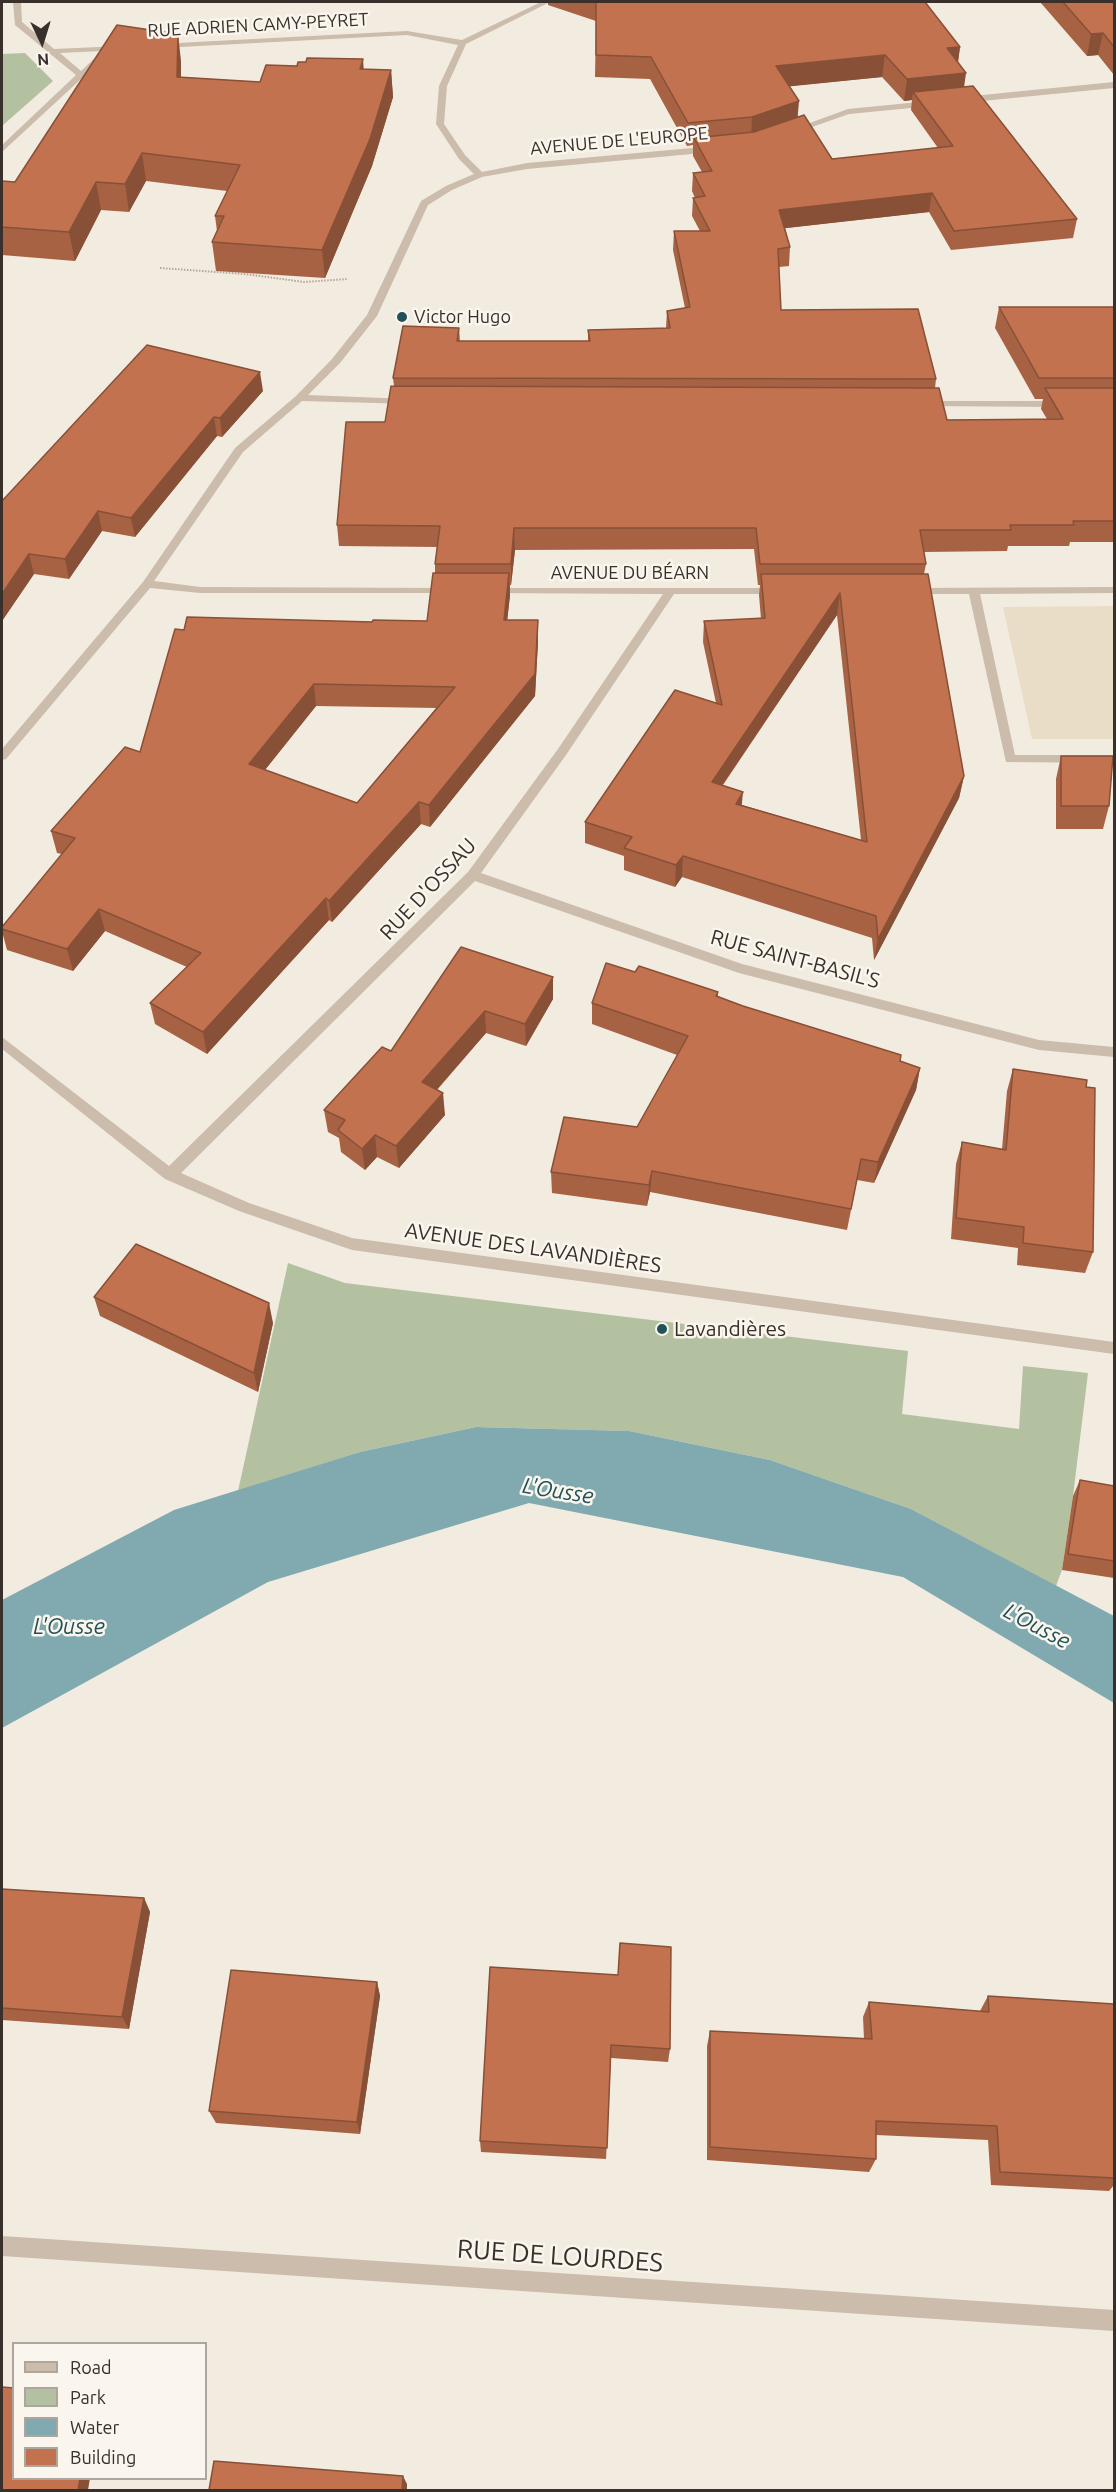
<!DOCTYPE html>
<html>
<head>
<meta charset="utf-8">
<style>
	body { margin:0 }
	#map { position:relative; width:1116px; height:2492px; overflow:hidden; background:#f2ebe0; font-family:Ubuntu,sans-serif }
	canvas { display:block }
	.frame { position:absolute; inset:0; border:3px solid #39302b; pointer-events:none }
	.legend { position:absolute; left:12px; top:2342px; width:195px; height:138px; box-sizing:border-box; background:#faf5ed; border:2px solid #ada69f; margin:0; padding:8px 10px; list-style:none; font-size:18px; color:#39302b }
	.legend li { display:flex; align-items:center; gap:12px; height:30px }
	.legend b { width:30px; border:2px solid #ada69f }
	.north { position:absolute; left:12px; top:12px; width:60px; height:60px; -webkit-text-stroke:4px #faf5ed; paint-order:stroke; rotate:176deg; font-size:16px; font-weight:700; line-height:24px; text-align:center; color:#39302b }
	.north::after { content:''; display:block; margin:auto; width:21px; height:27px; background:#39302b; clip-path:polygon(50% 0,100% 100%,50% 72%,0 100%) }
</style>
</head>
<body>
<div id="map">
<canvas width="1116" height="2492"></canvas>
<div class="frame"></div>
<ul class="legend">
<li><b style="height:8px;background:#cbbcac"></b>Road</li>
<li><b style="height:16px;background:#b4c1a0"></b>Park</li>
<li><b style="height:16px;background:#80aaaf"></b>Water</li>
<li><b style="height:16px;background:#c2724f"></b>Building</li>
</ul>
<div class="north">N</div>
</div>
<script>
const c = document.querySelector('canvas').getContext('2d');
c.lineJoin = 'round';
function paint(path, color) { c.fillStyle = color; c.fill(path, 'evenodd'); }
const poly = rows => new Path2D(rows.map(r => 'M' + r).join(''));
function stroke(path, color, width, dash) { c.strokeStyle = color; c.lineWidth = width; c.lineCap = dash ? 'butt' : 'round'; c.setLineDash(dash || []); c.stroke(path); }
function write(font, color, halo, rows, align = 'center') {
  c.font = font + ' Ubuntu,sans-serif'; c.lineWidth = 5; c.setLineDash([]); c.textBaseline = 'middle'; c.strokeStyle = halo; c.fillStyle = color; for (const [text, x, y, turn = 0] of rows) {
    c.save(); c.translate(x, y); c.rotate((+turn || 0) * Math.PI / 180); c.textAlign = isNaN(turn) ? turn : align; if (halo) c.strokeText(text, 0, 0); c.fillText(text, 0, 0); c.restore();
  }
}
const green = poly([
	[25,53,53,81,2,126,2,54],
	[288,1263,345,1283,908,1351,902,1414,1019,1429,1023,1366,1088,1373,1073,1496,1062,1570,1056,1586,911,1509,770,1460,629,1431,476,1427,360,1452,238,1491]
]);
const plaza = poly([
	[1114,606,1114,739,1032,739,1003,607]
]);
const water = poly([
	[476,1427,629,1431,770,1460,911,1509,1114,1616,1114,1703,903,1577,529,1503,268,1582,2,1728,2,1600,174,1510,360,1452]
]);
const path = poly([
	[160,268,245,274,304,282,348,279]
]);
const street = poly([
	[13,2,21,2,22,22,54,49,122,46,126,48,122,50,60,53,81,71,100,53,107,55,2,152,2,145,76,75,15,25,13,2],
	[541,2,550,2,466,44,447,86,444,124,465,155,482,172,527,163,714,146,718,149,714,152,527,169,482,177,452,190,428,205,377,316,340,363,308,395,408,399,413,402,412,404,302,401,243,452,154,581,200,587,452,588,458,591,456,593,200,593,150,588,6,759,2,760,2,749,143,582,235,448,296,396,332,359,367,315,421,201,446,186,474,174,459,159,436,124,439,86,458,45,407,35,161,48,158,48,158,44,407,31,462,40,541,2],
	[1114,82,1114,88,962,103,958,100,962,97,1114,82],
	[929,101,933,104,932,106,849,114,795,133,788,131,848,109,929,101],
	[924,401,1062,401,1067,404,1062,407,920,406,919,404,924,401],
	[1114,587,1114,593,980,594,1015,755,1114,755,1114,763,1006,762,969,594,911,594,905,591,911,588,1114,587],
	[491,588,779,588,785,591,779,594,674,594,566,755,481,873,742,964,1039,1040,1114,1047,1114,1057,1039,1050,739,973,475,881,181,1173,249,1203,352,1238,1114,1342,1114,1354,352,1250,239,1211,165,1179,2,1049,2,1037,169,1166,468,872,558,749,663,594,487,593,485,591,491,588],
	[2,2236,1114,2310,1114,2331,2,2256,2,2236]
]);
const wall = poly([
	[548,2,925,2,960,47,958,62,964,87,1077,219,1073,238,951,250,929,212,785,228,790,247,789,266,779,267,781,310,936,379,935,388,947,420,1047,419,1041,409,1043,399,1035,399,995,328,999,307,1114,307,1114,542,1070,542,1069,546,1008,546,1007,551,924,552,926,564,924,574,964,776,959,798,874,960,872,938,682,877,675,887,624,870,624,856,585,843,585,822,716,703,703,642,704,621,761,619,759,595,760,585,758,585,754,549,515,550,511,585,510,585,510,595,507,620,538,620,538,642,535,696,430,827,421,824,332,922,329,920,207,1054,155,1024,150,1003,187,967,105,931,73,971,7,950,2,931,2,927,62,854,57,853,51,831,140,752,184,630,427,621,435,573,435,564,437,547,339,546,337,525,385,422,394,386,393,378,459,328,460,341,588,341,588,330,666,328,667,311,685,308,673,250,674,231,700,231,692,216,693,198,695,198,692,191,693,173,702,172,693,156,693,145,687,146,650,79,595,77,596,21,548,5],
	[882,77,904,101,912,100,911,110,938,148,832,159,798,117,789,86],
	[837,615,861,840,742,805,723,785],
	[316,706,436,708,357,803,265,770],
	[1040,2,1114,2,1114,75,1098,55,1087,56],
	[181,61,181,77,260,82,364,69,391,70,393,97,372,166,325,278,216,271,212,242,217,231,215,216,227,191,146,181,129,212,101,210,75,261,2,255,2,181,15,182],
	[263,391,222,437,217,436,135,537,102,531,69,579,34,574,2,621,2,501],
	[1061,756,1109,806,1103,829,1056,829,1056,779],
	[461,947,553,999,526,1046,486,1033,437,1090,445,1115,399,1168,377,1157,365,1170,341,1152,339,1138,328,1132,324,1110,391,1051],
	[635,972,718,992,718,996,743,1006,920,1068,916,1090,874,1183,857,1180,847,1230,650,1192,647,1206,552,1193,551,1172,637,1127,677,1055,592,1024,592,1003],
	[1013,1069,1086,1087,1093,1252,1085,1273,1017,1265,1018,1248,951,1239,956,1164,962,1142,1002,1149,1007,1091],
	[94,1297,273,1323,258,1392,100,1316],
	[1080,1480,1114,1486,1114,1578,1062,1570,1073,1496],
	[2,1889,144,1898,150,1912,129,2029,2,2020],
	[490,1967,670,2049,668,2062,611,2058,606,2159,481,2152,480,2141],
	[377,1982,380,1996,360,2134,216,2123,209,2111],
	[988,1996,1114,2004,1114,2185,1109,2191,991,2185,988,2140,876,2135,876,2159,869,2172,707,2160,707,2046,710,2031,864,2039,863,2017,869,2002,980,2011]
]);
const shadedWall = poly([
	[1103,33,1098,55,1087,56,1091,34],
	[178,34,181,61,181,104,177,77],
	[960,47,957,69,947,48],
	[885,55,882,77,774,88,776,66],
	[363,59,365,87,360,69],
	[391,70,393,97,372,166,325,278,322,250],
	[966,73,963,95,913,92,912,100,904,101,907,79],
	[799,101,797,124,751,140,752,117],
	[142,153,146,181,129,212,125,184],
	[96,182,101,210,75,261,69,232],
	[932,193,929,212,778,229,779,210],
	[260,372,263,391,222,437,220,418],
	[214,417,217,436,135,537,131,518],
	[98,511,102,531,69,579,65,559],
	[514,528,515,550,511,585,511,564],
	[29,554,34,574,2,621,2,594],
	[509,573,510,595,505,642,504,620],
	[840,593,837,615,710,803,712,782],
	[538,620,538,642,535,696,430,827,429,805],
	[314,684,316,706,252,786,249,764],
	[964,776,959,798,874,960,878,939],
	[743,792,741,813,736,804],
	[419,802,421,824,332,922,329,901],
	[683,856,682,877,675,887,676,865],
	[326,898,329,920,207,1054,203,1032],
	[99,909,105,931,73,971,67,949],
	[553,977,553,999,526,1046,525,1024],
	[485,1011,486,1033,424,1104,422,1082],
	[920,1068,916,1090,874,1183,878,1162],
	[443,1093,445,1115,399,1168,396,1146],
	[375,1135,377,1157,365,1170,362,1149],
	[652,1171,650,1192,647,1206,649,1185],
	[269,1303,273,1323,258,1392,254,1373],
	[144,1898,150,1912,129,2029,122,2017],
	[377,1982,380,1996,360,2134,357,2122],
	[403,2476,407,2484,407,2490,402,2490],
	[80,2478,90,2478,88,2490,78,2490]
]);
const building = poly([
	[596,2,925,2,960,47,947,48,966,73,907,79,885,55,776,66,799,101,752,117,688,123,651,57,596,55,596,2],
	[1063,2,1114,2,1114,47,1103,33,1091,34,1063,2],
	[117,25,178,34,177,77,260,82,266,65,297,66,298,62,306,62,307,58,363,59,360,69,391,70,370,139,322,250,212,242,224,216,215,216,240,165,142,153,125,184,96,182,69,232,2,227,2,181,15,182,117,25],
	[973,86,1077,219,954,231,932,193,779,210,790,247,778,249,781,310,918,309,936,379,393,378,403,326,459,328,457,341,590,341,588,330,670,328,667,311,690,307,674,231,710,231,693,198,705,196,693,173,712,171,694,138,754,132,804,115,832,159,953,146,913,92,973,86],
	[999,307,1114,307,1114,378,1039,378,999,307],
	[147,345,260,372,220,418,214,417,131,518,98,511,65,559,29,554,2,594,2,501,147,345],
	[391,386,939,388,947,420,1063,419,1045,388,1114,388,1114,521,1073,521,1074,525,1010,525,1011,530,920,530,926,564,760,564,756,528,514,528,511,564,435,564,440,526,337,525,346,422,385,422,391,386],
	[433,573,509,573,504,620,538,620,535,674,429,805,419,802,329,901,326,898,203,1032,150,1003,201,953,99,909,67,949,2,929,2,927,75,838,51,831,125,747,140,752,175,629,184,630,187,617,372,622,373,620,427,621,433,573],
	[314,684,455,687,357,803,249,764,314,684],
	[761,574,928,574,964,776,878,939,876,916,683,856,676,865,624,848,632,837,585,822,675,690,722,705,704,621,765,618,761,574],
	[840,593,867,842,736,804,743,792,712,782,840,593],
	[1061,756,1113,756,1109,806,1061,806,1061,756],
	[461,947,553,977,525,1024,485,1011,422,1082,443,1093,396,1146,375,1135,362,1149,338,1130,345,1120,324,1110,382,1047,391,1051,461,947],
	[606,963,635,972,639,966,718,992,716,996,743,1006,901,1055,900,1061,920,1068,878,1162,861,1159,851,1209,652,1171,649,1185,551,1172,564,1117,637,1127,688,1036,592,1003,606,963],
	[1013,1069,1087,1080,1086,1087,1095,1088,1093,1252,1023,1243,1024,1227,956,1218,962,1142,1006,1150,1013,1069],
	[136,1244,269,1303,254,1373,94,1297,136,1244],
	[1080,1480,1114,1486,1114,1561,1068,1554,1080,1480],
	[2,1889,144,1898,122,2017,2,2008,2,1889],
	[620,1943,671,1947,670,2049,611,2045,607,2148,480,2141,490,1967,618,1975,620,1943],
	[231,1970,377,1982,357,2122,209,2111,231,1970],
	[988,1996,1114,2004,1114,2178,1000,2172,997,2126,876,2121,876,2159,710,2147,710,2031,872,2039,869,2002,989,2012,988,1996],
	[2,2387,14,2388,14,2478,80,2478,78,2490,2,2490,2,2387],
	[214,2461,403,2476,402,2490,209,2490,214,2461]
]);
const markers = [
	[402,317,6,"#215259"],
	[662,1329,6,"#215259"]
];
const farStreetnames = [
	["RUE ADRIEN CAMY-PEYRET",258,25,-3],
	["AVENUE DE L'EUROPE",619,141,-5],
	["AVENUE DU BÉARN",630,573]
];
const farPoinames = [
	["Victor Hugo",414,317]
];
const streetNames = [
	["RUE D'OSSAU",428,889,-47],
	["RUE SAINT-BASIL'S",795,959,15],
	["AVENUE DES LAVANDIÈRES",533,1248,8]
];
const poiNames = [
	["Lavandières",674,1329]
];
const waterNames = [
	["L'Ousse",558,1491,9],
	["L'Ousse",1037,1626,28],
	["L'Ousse",69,1627]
];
const nearStreetnames = [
	["RUE DE LOURDES",560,2256,4]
];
paint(green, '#b4c1a0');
paint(plaza, '#eaddc8');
paint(water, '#80aaaf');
stroke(path, '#b6a696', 2, [1.5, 1.5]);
paint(street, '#cbbcac');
paint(wall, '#a76244');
paint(shadedWall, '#885037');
paint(building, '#c2724f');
stroke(building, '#885037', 1.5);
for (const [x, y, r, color] of markers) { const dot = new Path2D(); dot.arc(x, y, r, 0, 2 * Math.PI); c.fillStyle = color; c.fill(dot); stroke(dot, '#faf5ed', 2); }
write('18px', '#39302b', '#faf5ed', farStreetnames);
write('18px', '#39302b', '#faf5ed', farPoinames, 'left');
write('21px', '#39302b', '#faf5ed', streetNames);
write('21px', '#39302b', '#faf5ed', poiNames, 'left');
write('italic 22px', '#215259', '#faf5ed', waterNames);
write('26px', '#39302b', '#faf5ed', nearStreetnames);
</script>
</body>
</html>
